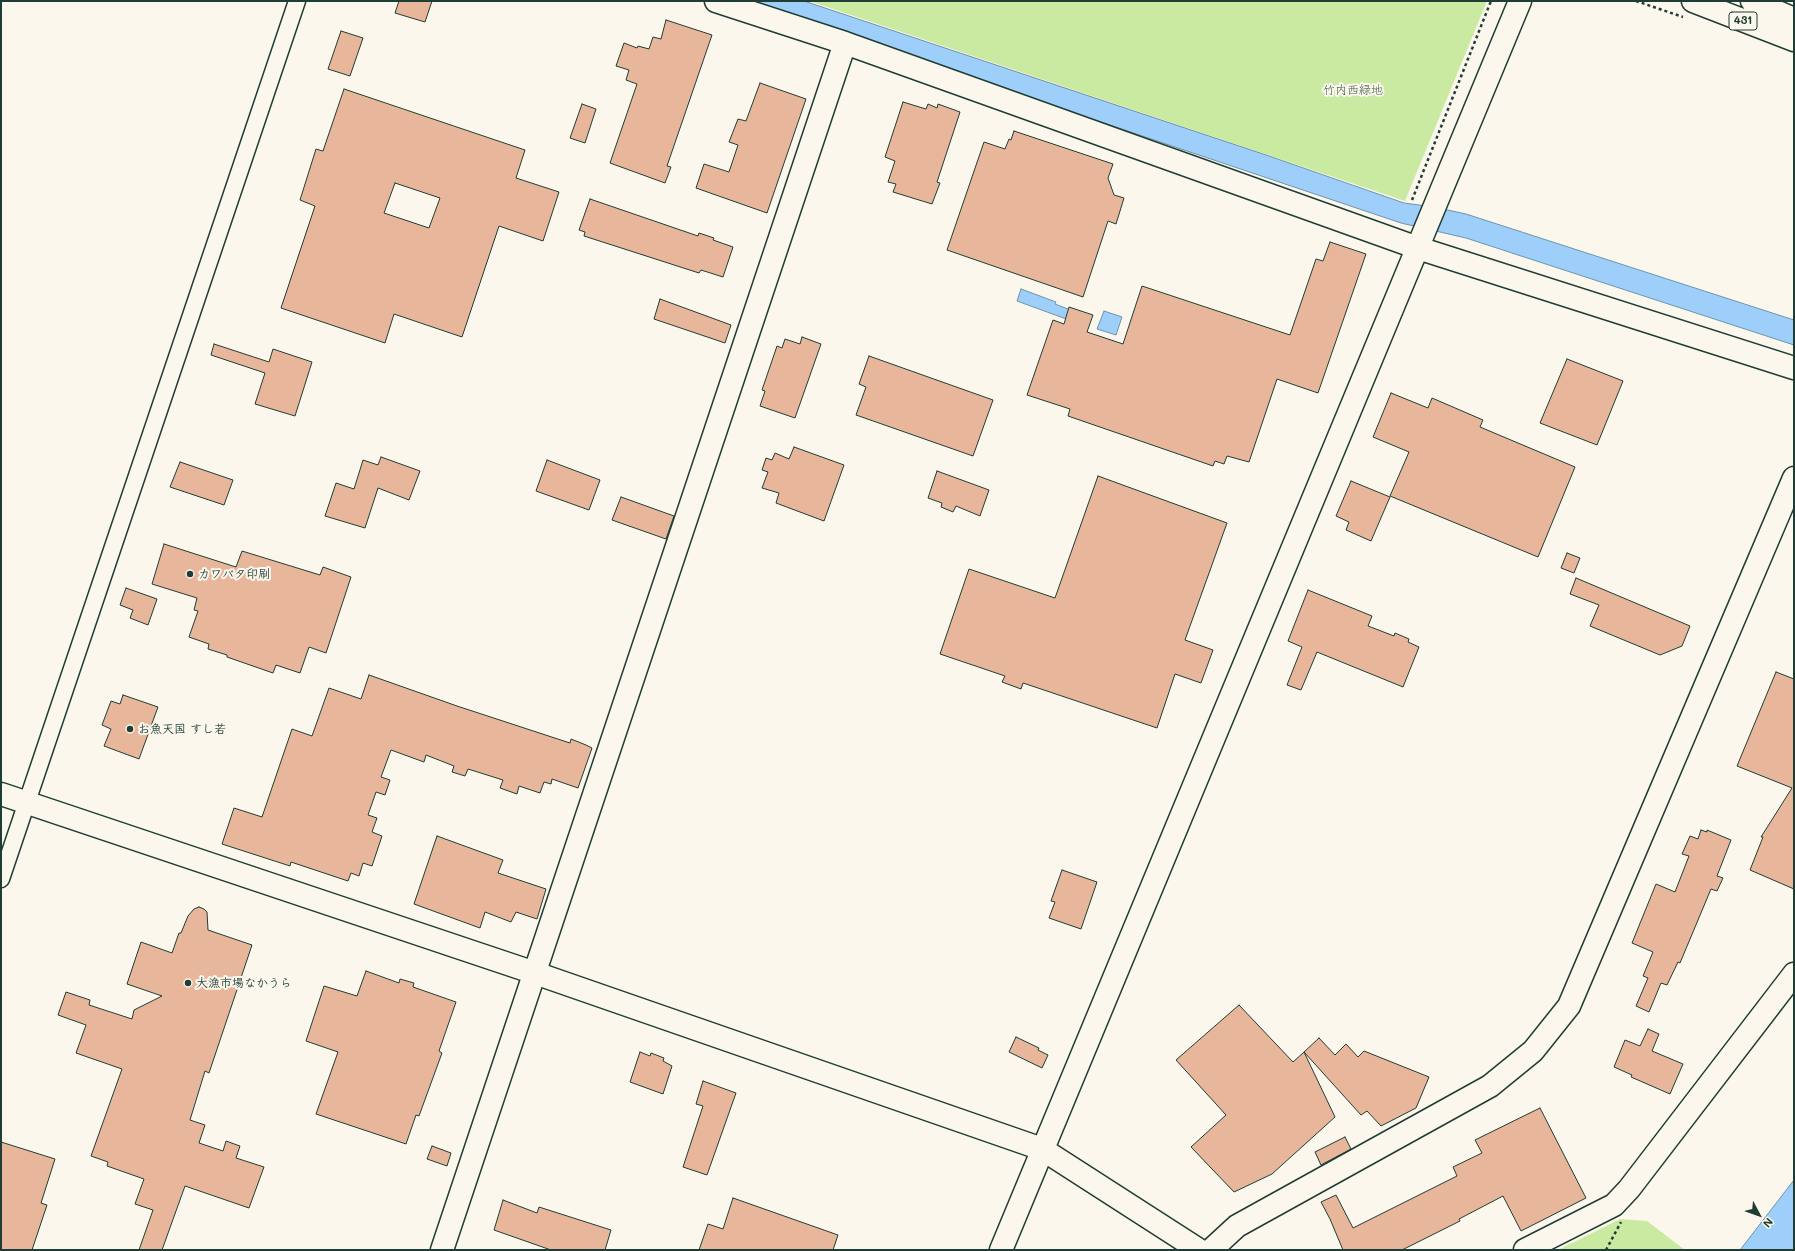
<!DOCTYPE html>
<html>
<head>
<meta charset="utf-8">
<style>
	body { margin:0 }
	#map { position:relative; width:1795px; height:1251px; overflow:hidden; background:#fbf7ec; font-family:Mali,sans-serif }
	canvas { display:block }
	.frame { position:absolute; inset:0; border:2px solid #1f3d34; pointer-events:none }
	.north { position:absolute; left:1739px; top:1195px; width:40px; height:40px; -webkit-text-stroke:3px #fbf7ec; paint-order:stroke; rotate:131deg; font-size:11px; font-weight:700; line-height:16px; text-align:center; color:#1f3d34 }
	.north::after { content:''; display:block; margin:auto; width:14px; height:18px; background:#1f3d34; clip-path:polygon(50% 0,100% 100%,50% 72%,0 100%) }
</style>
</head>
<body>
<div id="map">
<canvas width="1795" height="1251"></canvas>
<div class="frame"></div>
<div class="north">N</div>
</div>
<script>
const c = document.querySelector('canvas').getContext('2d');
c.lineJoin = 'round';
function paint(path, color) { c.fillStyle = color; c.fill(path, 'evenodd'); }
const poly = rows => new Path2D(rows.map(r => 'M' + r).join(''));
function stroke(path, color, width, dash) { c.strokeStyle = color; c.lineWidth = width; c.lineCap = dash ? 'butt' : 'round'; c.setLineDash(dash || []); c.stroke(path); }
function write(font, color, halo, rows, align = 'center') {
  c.font = font + ' Mali,"Klee One",sans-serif'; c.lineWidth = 4; c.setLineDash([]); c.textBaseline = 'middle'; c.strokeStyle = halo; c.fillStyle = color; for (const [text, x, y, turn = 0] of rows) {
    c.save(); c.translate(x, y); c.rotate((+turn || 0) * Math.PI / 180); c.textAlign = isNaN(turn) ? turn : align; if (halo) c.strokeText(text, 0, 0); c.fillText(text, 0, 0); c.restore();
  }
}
const green = poly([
	[809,1,1487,1,1405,201],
	[1620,1219,1647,1221,1685,1250,1558,1250]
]);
const water = poly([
	[741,1,804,1,1266,155,1404,203,1434,207,1466,214,1794,320,1794,345,1466,238,1401,223,741,1],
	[1021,289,1056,302,1055,304,1073,311,1069,320,1017,301,1021,289],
	[1104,311,1122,317,1116,335,1097,329,1104,311],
	[1794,1180,1794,1250,1740,1250,1794,1180]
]);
const building = poly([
	[399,1,432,1,425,22,395,13,399,1],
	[666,20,712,35,667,166,671,167,665,183,610,163,637,84,626,80,629,70,616,66,624,43,637,48,638,46,649,49,653,37,661,39,666,20],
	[341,31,363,38,350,76,328,69,341,31],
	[760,83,806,99,767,213,696,188,704,164,729,172,738,145,729,142,738,119,746,121,760,83],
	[344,89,525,150,516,178,559,192,543,241,499,226,462,337,394,314,385,343,281,308,315,206,300,200,316,149,323,151,344,89],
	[395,183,440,198,429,228,384,213,395,183],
	[903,102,926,109,928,104,937,108,938,104,960,112,937,182,940,183,932,204,893,192,896,184,888,182,895,161,885,157,903,102],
	[582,104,596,109,585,143,570,138,582,104],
	[1014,131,1113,164,1108,178,1114,195,1124,198,1116,224,1108,221,1083,297,947,250,984,142,1005,149,1009,139,1011,140,1014,131],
	[590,199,698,236,699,233,714,238,713,240,733,247,723,277,701,270,699,273,584,236,585,232,579,230,590,199],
	[1330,242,1366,254,1318,393,1277,379,1249,462,1227,456,1224,464,1215,461,1213,466,1068,416,1070,409,1027,395,1053,320,1064,324,1069,307,1093,315,1087,332,1123,344,1142,286,1290,335,1316,259,1323,261,1330,242],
	[660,299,731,325,725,343,654,319,660,299],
	[802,337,821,344,795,418,760,406,765,391,762,390,777,346,782,348,785,339,800,344,802,337],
	[214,344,269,362,273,349,312,362,295,416,255,404,265,373,211,355,214,344],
	[869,356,993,400,973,456,856,415,866,387,859,384,869,356],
	[1567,359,1623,381,1597,445,1540,423,1567,359],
	[1391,393,1428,408,1432,398,1483,420,1480,427,1575,467,1538,557,1390,496,1409,452,1373,437,1391,393],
	[794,447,844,465,824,521,776,503,779,493,762,488,768,472,762,470,766,458,772,460,775,453,789,459,794,447],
	[381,457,420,471,409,500,378,488,365,528,325,516,336,483,354,489,363,460,378,465,381,457],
	[547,460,600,480,589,510,536,491,547,460],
	[180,462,233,480,224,505,170,487,180,462],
	[937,471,989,490,980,516,956,506,953,512,941,507,942,503,928,498,937,471],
	[1098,476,1227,523,1185,640,1213,650,1201,683,1175,674,1157,728,1023,683,1021,689,1002,682,1005,676,940,654,969,569,1055,598,1098,476],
	[1351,481,1390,497,1371,541,1346,530,1349,522,1336,516,1351,481],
	[621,497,674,516,666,539,612,520,621,497],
	[164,544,236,567,242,551,320,575,323,567,351,577,326,653,309,647,300,673,276,665,273,673,227,657,227,655,208,649,209,644,189,637,198,611,194,610,197,598,152,584,164,544],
	[1567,553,1580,558,1574,573,1561,568,1567,553],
	[1576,578,1690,626,1682,646,1660,655,1590,626,1599,605,1570,594,1576,578],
	[126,588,157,599,148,625,130,618,133,610,120,605,126,588],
	[1308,590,1372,616,1368,626,1394,636,1395,633,1409,639,1408,642,1419,647,1403,687,1317,652,1301,690,1287,685,1302,647,1288,641,1308,590],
	[1776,672,1794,679,1794,889,1750,870,1763,837,1761,837,1792,788,1737,766,1776,672],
	[369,675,457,706,570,743,571,739,586,745,592,748,578,788,552,779,551,784,544,782,540,793,519,786,517,794,500,788,503,780,468,769,465,776,452,772,454,766,426,755,424,762,391,750,381,777,390,780,385,795,376,792,368,815,377,818,372,832,382,836,372,866,363,863,359,876,351,873,348,881,291,862,290,866,222,844,234,808,262,817,292,729,312,736,329,688,361,699,369,675],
	[123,695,158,707,139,759,104,746,111,729,102,725,111,701,120,704,123,695],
	[1701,830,1707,832,1707,830,1731,840,1717,876,1723,878,1717,891,1711,889,1680,963,1678,962,1667,985,1661,983,1649,1012,1636,1006,1648,978,1643,976,1653,952,1632,943,1656,884,1675,892,1689,856,1682,854,1690,836,1698,839,1701,830],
	[437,836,503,860,498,873,546,889,537,919,516,912,511,922,485,912,480,928,414,904,437,836],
	[1062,870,1097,882,1081,929,1049,918,1055,902,1051,901,1062,870],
	[199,907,204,909,207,912,208,930,252,945,209,1073,205,1071,190,1120,205,1125,199,1143,223,1151,226,1141,240,1146,236,1158,264,1167,249,1208,185,1186,162,1250,139,1250,153,1210,135,1204,144,1179,107,1166,108,1162,91,1156,122,1069,76,1053,86,1025,58,1015,66,992,90,1000,89,1005,132,1019,134,1010,162,996,127,984,141,942,172,953,179,933,181,933,188,916,194,909,199,907],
	[366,971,399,983,400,979,414,983,413,987,456,1002,439,1051,442,1053,419,1116,416,1115,406,1144,316,1114,338,1052,306,1041,324,986,357,996,366,971],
	[1239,1005,1293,1062,1304,1052,1335,1117,1272,1174,1234,1192,1191,1147,1226,1115,1176,1060,1239,1005],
	[1648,1029,1659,1034,1652,1051,1683,1064,1670,1094,1631,1077,1632,1075,1614,1067,1625,1040,1640,1046,1648,1029],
	[1016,1037,1039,1048,1038,1050,1048,1055,1042,1068,1009,1052,1016,1037],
	[1319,1038,1335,1055,1346,1044,1358,1057,1364,1051,1429,1077,1416,1108,1381,1126,1367,1111,1361,1115,1304,1052,1319,1038],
	[640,1052,650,1056,651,1053,664,1058,663,1061,672,1066,663,1094,630,1082,640,1052],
	[703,1081,736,1093,707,1175,683,1167,703,1106,696,1104,703,1081],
	[1540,1108,1586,1198,1521,1231,1503,1196,1459,1219,1460,1221,1402,1250,1343,1250,1330,1219,1321,1202,1336,1195,1353,1228,1457,1176,1453,1167,1482,1153,1475,1140,1540,1108],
	[1345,1137,1351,1149,1321,1165,1315,1152,1345,1137],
	[1,1142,55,1159,41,1203,47,1205,32,1250,1,1250,1,1142],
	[432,1146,451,1153,447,1166,427,1159,432,1146],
	[733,1198,838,1235,833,1250,699,1250,708,1224,723,1229,733,1198],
	[503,1200,537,1213,539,1207,611,1230,605,1250,551,1250,494,1230,503,1200]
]);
const path = poly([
	[1636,1,1683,17],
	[1412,200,1491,1],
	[1606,1250,1621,1222]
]);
const street = poly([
	[1,879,297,1]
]);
const secondary = poly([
	[716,1,845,43,1418,248,1794,368],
	[1,794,535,973,1042,1149,1199,1250],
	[442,1250,845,43],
	[1001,1250,1520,1],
	[1211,1250,1237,1226,1490,1086,1533,1051,1569,1006,1794,478],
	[1525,1250,1614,1205,1629,1189,1794,974]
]);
const highway = poly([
	[1693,1,1794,40],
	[1752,1,1794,19]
]);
const markers = [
	[190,574,4,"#1f3d34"],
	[130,729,4,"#1f3d34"],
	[188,983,4,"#1f3d34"]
];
const shields = [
	[1743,21,28]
];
const shieldNames = [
	["431",1743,21]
];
const parkNames = [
	["竹内西緑地",1353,90]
];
const poiNames = [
	["カワバタ印刷",198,574],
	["お魚天国 すし若",138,729],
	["大漁市場なかうら",196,983]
];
paint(green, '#caeaa2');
paint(water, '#9dcffa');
stroke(water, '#6b95ab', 1);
paint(building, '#e8b69a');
stroke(building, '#1f3d34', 1);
stroke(street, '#1f3d34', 19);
stroke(secondary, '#1f3d34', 25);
stroke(highway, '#1f3d34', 25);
stroke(path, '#1f3d34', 2.5, [3, 3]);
stroke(street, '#fbf7ec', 16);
stroke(secondary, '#fbf7ec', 22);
stroke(highway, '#fbf7ec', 22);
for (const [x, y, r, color] of markers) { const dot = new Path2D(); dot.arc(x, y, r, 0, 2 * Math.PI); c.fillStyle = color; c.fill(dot); stroke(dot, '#fbf7ec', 1.5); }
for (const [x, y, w] of shields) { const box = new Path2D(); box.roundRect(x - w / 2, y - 9, w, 18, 3); c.fillStyle = '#fbf7ec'; c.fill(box); stroke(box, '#1f3d34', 1); }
write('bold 11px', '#1f3d34', null, shieldNames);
write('12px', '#41604a', '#fbf7ec', parkNames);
write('bold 12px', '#1f3d34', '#fbf7ec', poiNames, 'left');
</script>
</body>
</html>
